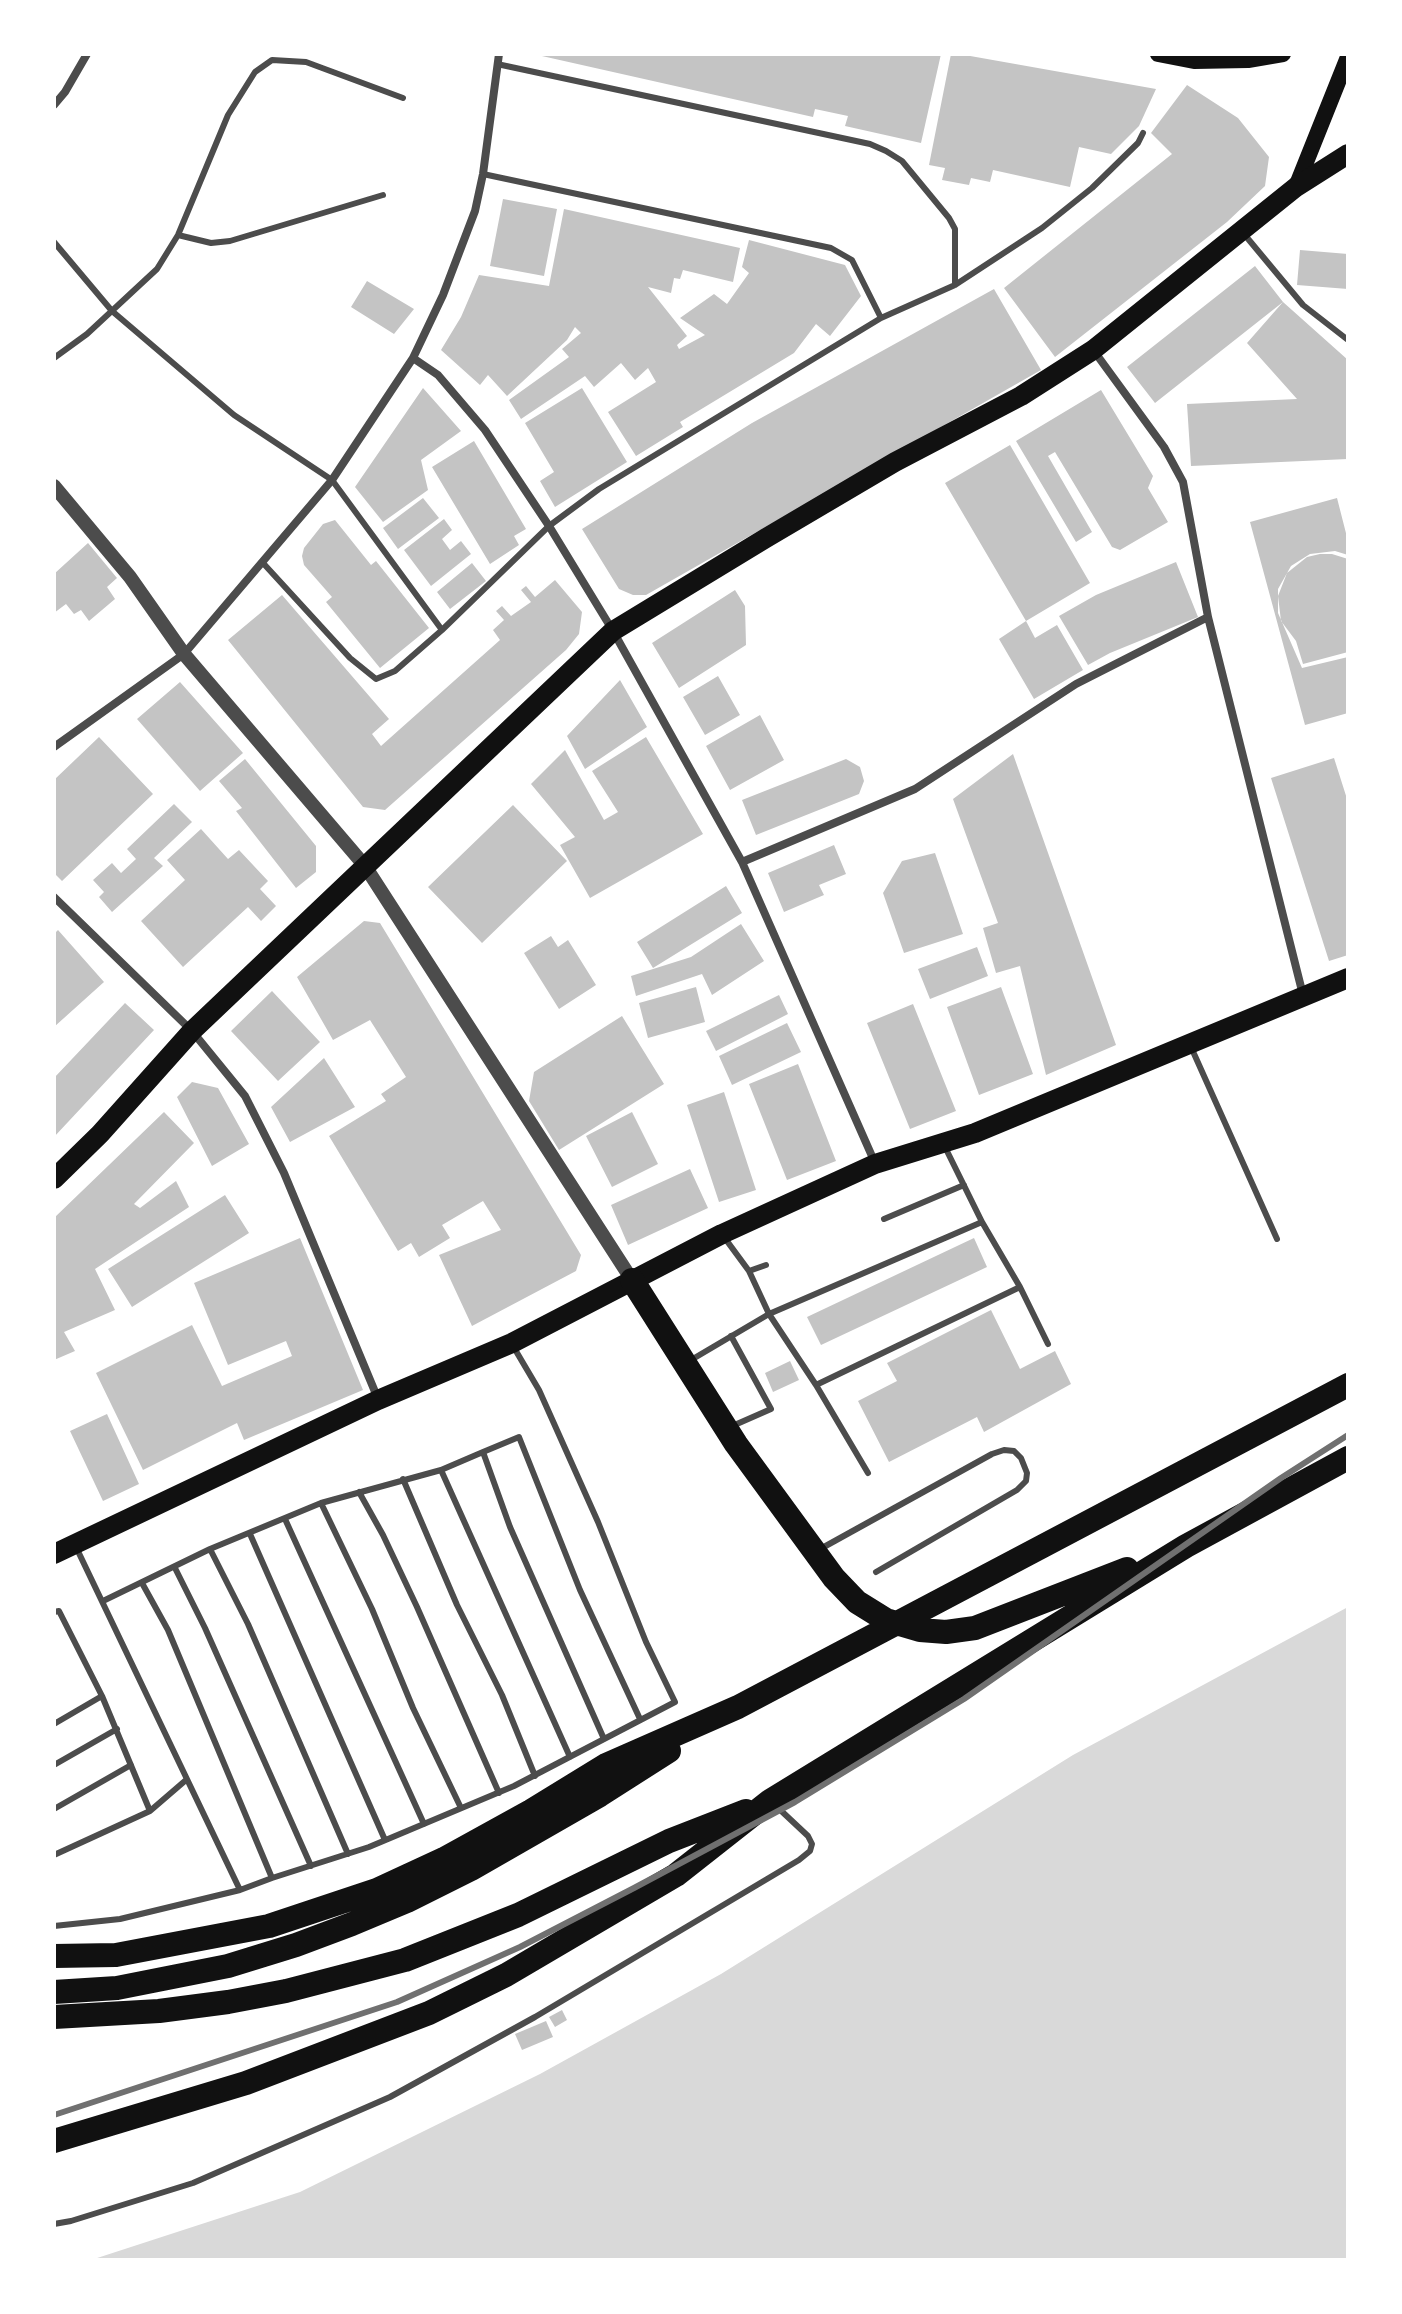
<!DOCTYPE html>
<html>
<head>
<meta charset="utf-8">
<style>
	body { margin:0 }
	#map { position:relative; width:1402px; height:2314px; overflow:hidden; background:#fff; font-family:"Open Sans",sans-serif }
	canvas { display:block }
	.frame { position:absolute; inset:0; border:56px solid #fff; pointer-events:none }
</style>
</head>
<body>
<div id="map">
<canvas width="1402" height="2314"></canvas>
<div class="frame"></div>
</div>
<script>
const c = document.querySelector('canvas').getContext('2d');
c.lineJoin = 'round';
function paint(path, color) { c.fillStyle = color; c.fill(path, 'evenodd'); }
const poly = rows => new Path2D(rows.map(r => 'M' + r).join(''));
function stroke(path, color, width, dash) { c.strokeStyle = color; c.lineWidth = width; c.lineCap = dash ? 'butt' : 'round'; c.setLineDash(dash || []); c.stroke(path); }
const water = poly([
	[1348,1607,1348,2260,91,2260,300,2192,540,2074,721,1974,1073,1755]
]);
const building = poly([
	[533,54,941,54,921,143,845,126,848,116,815,109,813,117],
	[951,54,959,54,1156,89,1139,126,1111,154,1079,147,1070,187,993,170,990,182,971,178,969,185,942,180,945,168,929,165],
	[1187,85,1238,118,1269,157,1265,186,1227,222,1055,357,1004,288,1172,154,1151,133],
	[503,199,557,209,544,276,490,266],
	[564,209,740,248,733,282,683,270,680,279,674,278,671,293,648,287,687,336,677,345,679,349,705,335,680,318,714,294,727,304,749,273,742,267,749,240,845,265,861,296,830,336,816,324,794,353,680,422,683,427,636,456,608,412,656,382,648,368,635,380,621,363,594,387,585,376,521,419,509,400,569,357,562,349,581,333,575,327,567,340,507,396,488,375,480,385,441,350,461,317,479,275,549,286],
	[1300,250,1348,254,1348,289,1297,285],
	[1255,266,1283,302,1348,360,1348,459,1191,466,1187,404,1297,399,1247,343,1283,302,1155,403,1127,367],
	[367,281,414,309,394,334,351,307],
	[994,289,1041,370,646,595,633,595,619,589,582,529,752,423],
	[423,388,461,431,421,460,428,490,383,522,355,487],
	[582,388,627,462,555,507,540,481,554,472,525,423],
	[1101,390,1153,476,1148,488,1168,522,1120,550,1112,547,1055,452,1048,456,1092,532,1076,542,1016,441],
	[474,441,526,529,514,536,519,545,490,564,432,467],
	[1010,445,1090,583,1026,621,945,483],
	[423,498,439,518,398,549,383,528],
	[1337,498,1348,541,1348,555,1335,551,1310,554,1291,566,1278,589,1278,613,1302,668,1348,657,1348,713,1305,725,1250,522],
	[444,519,452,530,442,539,450,550,461,541,471,554,431,586,404,550],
	[335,520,371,565,376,561,429,628,380,668,326,602,332,597,304,565,302,556,304,548,323,524],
	[88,543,117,578,107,587,115,599,89,621,81,610,74,614,66,604,54,613,54,574],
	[1320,554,1332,554,1348,559,1348,652,1303,664,1296,641,1281,621,1278,596,1287,573,1307,557],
	[1176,562,1198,617,1110,653,1088,665,1059,616,1096,595],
	[472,563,486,581,450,609,437,592],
	[555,580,582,612,579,634,566,650,385,810,363,807,228,640,282,595,389,719,372,734,381,746,500,640,493,630,504,620,496,611,502,606,511,616,531,602,521,590,526,586,535,597],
	[735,590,745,606,746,645,679,688,652,643],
	[1026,621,1035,638,1057,625,1083,670,1034,699,999,639],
	[718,676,740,715,705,735,683,697],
	[620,680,647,727,585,769,567,736],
	[180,682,243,753,200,791,137,719],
	[760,715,784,760,730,790,706,746],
	[99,737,153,794,62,881,54,873,54,780],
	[646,737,703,834,590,898,560,845,575,837,531,784,565,750,604,820,618,812,592,771],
	[1013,754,1116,1045,1046,1075,1020,966,996,973,983,928,998,923,953,799],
	[1334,758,1348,802,1348,955,1329,961,1271,778],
	[245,759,316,846,316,872,296,888,236,811,242,808,219,781],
	[846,759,860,767,864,781,859,794,756,835,742,800],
	[174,804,192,822,154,858,163,866,112,912,99,897,104,892,93,880,112,863,121,873,136,859,127,849],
	[513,805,567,861,482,943,428,887],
	[201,829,228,859,239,850,268,881,260,889,276,906,261,921,248,907,183,967,141,921,185,880,167,860],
	[834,845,846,874,819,885,824,895,784,912,768,873],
	[935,853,963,934,904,953,883,893,902,861],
	[726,886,742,913,653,968,637,942],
	[364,921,380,923,581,1255,576,1271,472,1326,439,1255,501,1230,483,1201,442,1225,450,1238,419,1257,411,1243,398,1251,329,1136,386,1101,381,1094,406,1077,370,1020,333,1040,297,977],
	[741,924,764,961,712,995,702,974,636,996,631,976,691,957],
	[58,930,104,982,54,1027,54,934],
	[551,936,558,947,568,940,596,985,559,1009,524,953],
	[977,947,988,976,930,999,918,969],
	[696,987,705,1022,648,1038,639,1003],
	[1001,987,1033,1074,979,1095,947,1007],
	[272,991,320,1042,278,1081,231,1031],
	[779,995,788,1014,716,1051,706,1031],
	[125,1003,154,1030,54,1137,54,1078],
	[913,1004,956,1111,910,1129,867,1023],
	[622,1016,664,1084,559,1150,529,1101,534,1072],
	[787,1023,801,1052,732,1085,719,1056],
	[324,1058,355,1107,290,1142,271,1107],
	[798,1064,836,1161,787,1180,749,1084],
	[192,1082,218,1088,249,1144,212,1166,177,1097],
	[724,1092,756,1190,719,1202,687,1105],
	[164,1112,194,1143,134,1204,140,1208,176,1181,189,1207,95,1269,115,1310,64,1332,75,1351,54,1360,54,1218],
	[632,1112,658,1164,612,1187,586,1136],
	[690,1169,708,1208,628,1245,611,1205],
	[225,1195,249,1233,132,1307,108,1269],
	[300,1238,363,1390,244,1440,237,1423,143,1470,96,1373,192,1325,222,1386,292,1356,286,1341,228,1365,194,1283],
	[974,1238,987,1267,821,1345,807,1317],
	[991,1310,1020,1369,1055,1351,1071,1384,984,1432,977,1417,889,1462,858,1401,897,1381,887,1363],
	[790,1361,799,1380,773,1392,765,1373],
	[107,1414,139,1484,103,1501,70,1431],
	[562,2010,567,2020,555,2027,549,2017],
	[546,2021,553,2037,522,2050,515,2034]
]);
const service = poly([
	[497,64,870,144,886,151,902,161,949,218,955,229,955,285],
	[483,174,831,248,852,260,881,318],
	[1244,234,1303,305,1348,340],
	[178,235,211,243,230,241,383,195],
	[54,242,112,311,234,415,332,480,442,630,549,526,599,489,881,318,955,285,1042,228,1092,188,1138,143,1143,133],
	[54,358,87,334,157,269,178,235,228,115,255,72,272,60,306,62,403,98],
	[263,563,350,658,376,679,395,671,442,630],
	[1191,1047,1277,1239],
	[884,1219,964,1185],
	[724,1237,749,1271,769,1314,982,1222,944,1145],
	[749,1271,766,1265],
	[1020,1287,1048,1344],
	[691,1360,769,1314,816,1385,868,1473],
	[816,1385,1020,1287,982,1222],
	[730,1427,771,1409,731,1336],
	[483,1452,519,1437,580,1590,640,1719],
	[441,1470,570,1757],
	[403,1479,457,1605,502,1695,535,1776],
	[359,1492,383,1535,417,1607,499,1793],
	[321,1503,372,1609,413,1708,461,1808],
	[285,1519,424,1824],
	[250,1534,385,1840],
	[76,1547,240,1890],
	[822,1548,992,1454,1004,1450,1014,1451,1021,1458,1027,1473,1026,1481,1017,1490,876,1572],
	[210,1549,248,1624,348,1854],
	[175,1568,205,1628,311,1866],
	[142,1583,168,1630,272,1878,369,1847,514,1786,675,1702,646,1642,598,1522,539,1390,513,1346],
	[103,1601,210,1549,321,1503,441,1470,483,1452,510,1527,604,1739],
	[54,1612,59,1611,102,1696,150,1811],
	[54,1724,102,1696],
	[54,1765,117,1729],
	[54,1809,131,1765],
	[54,1855,150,1811,186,1780],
	[54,1926,120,1919,240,1890,272,1878],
	[54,2224,71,2221,193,2183,390,2097,535,2017,799,1860,810,1851,812,1844,808,1836,776,1806]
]);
const minor = poly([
	[54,105,65,92,87,54],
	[1094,351,1164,447,1183,482,1208,617,1303,995],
	[413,358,438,375,485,430,549,526,613,631,742,862,875,1163],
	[54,747,184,654,332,480,413,358,443,295,475,211,483,174,499,54],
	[742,862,915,789,1076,684,1208,617],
	[54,897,192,1031,245,1096,284,1173,378,1399]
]);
const tertiary = poly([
	[54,486,130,577,184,654,365,866,632,1280]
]);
const secondary = poly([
	[1158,54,1194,61,1248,60,1283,54],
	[1296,187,1348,57]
]);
const primary = poly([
	[54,1179,100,1134,192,1031,613,631,766,538,895,462,1021,396,1093,350,1296,187,1348,154],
	[54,1554,378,1400,512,1343,722,1234,875,1164,975,1133,1348,978]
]);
const motorway = poly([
	[632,1280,736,1444,834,1578,857,1602,886,1620,920,1630,946,1632,975,1628,1127,1569],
	[54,1956,116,1955,269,1926,377,1890,444,1859,531,1811,606,1765,738,1707,1348,1385],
	[54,1992,117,1988,228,1966,296,1945,352,1924,407,1901,471,1869,600,1795,669,1751],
	[54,2017,159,2011,228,2002,286,1991,405,1960,518,1915,669,1841,746,1811],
	[54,2141,246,2083,429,2013,506,1975,676,1875,770,1801,1186,1546,1348,1458]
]);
const rail = poly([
	[54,2115,397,2002,520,1947,634,1888,795,1802,964,1699,1281,1478,1348,1435]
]);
paint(water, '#d9d9d9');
paint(building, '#c4c4c4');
stroke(service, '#4c4c4c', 6);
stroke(minor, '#4c4c4c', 8);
stroke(tertiary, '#4c4c4c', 14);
stroke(secondary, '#111', 16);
stroke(primary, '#111', 20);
stroke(motorway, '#111', 24);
stroke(rail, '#707070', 6);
</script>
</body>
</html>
